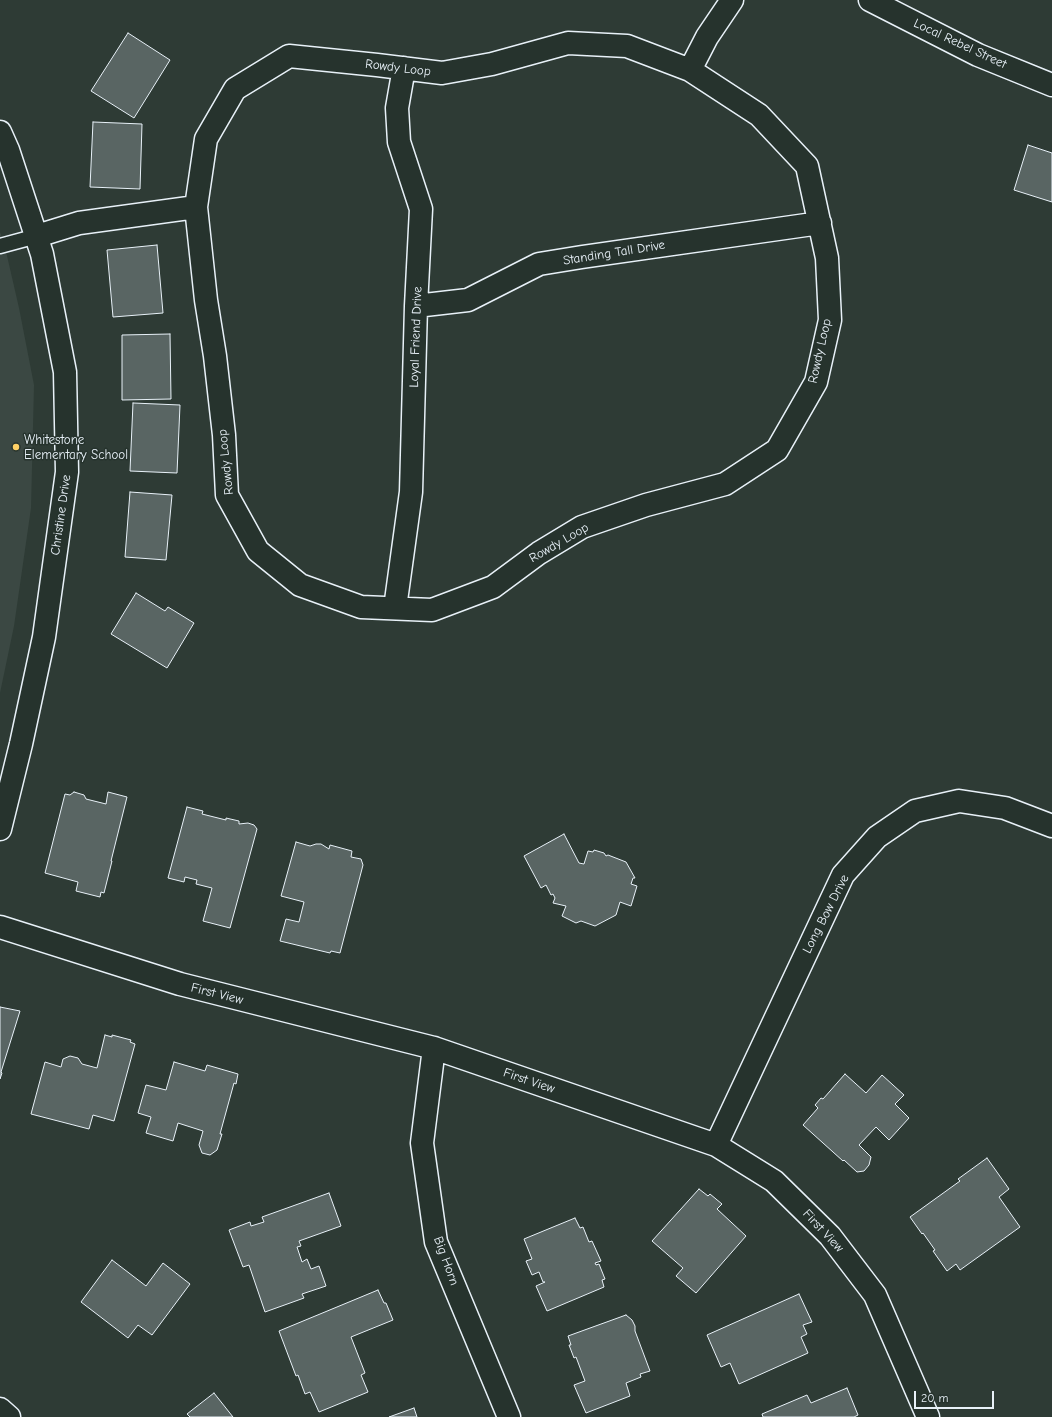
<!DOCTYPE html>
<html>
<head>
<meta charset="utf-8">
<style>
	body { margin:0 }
	#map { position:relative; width:1052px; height:1417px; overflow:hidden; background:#2e3b35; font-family:"Comic Neue",sans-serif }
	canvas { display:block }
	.scale { position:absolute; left:914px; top:1391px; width:80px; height:18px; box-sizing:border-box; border:2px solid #e8f1f8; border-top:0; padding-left:5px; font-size:12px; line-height:14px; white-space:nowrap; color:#e8f1f8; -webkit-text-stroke:3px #26332d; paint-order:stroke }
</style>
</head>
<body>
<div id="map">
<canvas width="1052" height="1417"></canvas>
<div class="scale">20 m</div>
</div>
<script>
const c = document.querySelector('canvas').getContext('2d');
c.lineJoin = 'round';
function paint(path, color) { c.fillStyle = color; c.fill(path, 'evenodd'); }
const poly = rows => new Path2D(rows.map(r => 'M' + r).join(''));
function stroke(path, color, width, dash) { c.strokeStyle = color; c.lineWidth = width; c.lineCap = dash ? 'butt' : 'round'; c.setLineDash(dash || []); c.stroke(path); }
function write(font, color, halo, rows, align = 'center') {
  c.font = font + ' "Comic Neue",sans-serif'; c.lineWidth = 3; c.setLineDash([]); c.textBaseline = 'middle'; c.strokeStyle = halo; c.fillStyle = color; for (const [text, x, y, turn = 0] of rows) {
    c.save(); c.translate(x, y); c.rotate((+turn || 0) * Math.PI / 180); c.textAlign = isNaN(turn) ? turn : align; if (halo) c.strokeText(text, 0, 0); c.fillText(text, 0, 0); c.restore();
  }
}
const built = poly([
	[0,232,5,247,19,308,34,385,31,508,14,626,0,693]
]);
const building = poly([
	[128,33,170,60,134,118,91,91,128,33],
	[93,122,142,124,140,189,90,187,93,122],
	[1028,145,1052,153,1052,202,1014,190,1028,145],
	[157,245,163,313,113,317,107,250,157,245],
	[170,334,171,399,122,400,122,335,170,334],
	[133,403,180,405,177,473,130,471,133,403],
	[130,492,172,495,166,560,125,557,130,492],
	[136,593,165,611,168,607,194,623,167,668,111,634,136,593],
	[74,792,84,795,86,799,106,804,108,792,127,797,111,861,112,861,104,893,101,892,100,897,76,891,78,882,45,873,65,794,70,795,74,792],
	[187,807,203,811,202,814,226,820,226,818,239,821,239,824,248,823,254,825,257,829,230,928,203,921,212,888,196,884,197,880,185,877,184,882,168,878,187,807],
	[564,834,579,863,584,864,588,851,593,852,594,850,604,853,606,856,608,855,626,862,635,878,633,878,631,884,637,886,631,906,620,902,616,915,595,926,581,921,576,923,562,916,566,906,553,903,555,898,553,894,551,895,546,885,541,888,524,856,564,834],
	[296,842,310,846,316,844,321,844,329,849,330,845,352,851,351,857,361,859,363,865,340,953,331,951,330,953,280,941,286,919,299,922,304,902,281,896,296,842],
	[0,1007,20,1011,1,1072,2,1073,0,1079,0,1007],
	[105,1035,112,1037,112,1035,131,1040,130,1042,135,1044,114,1121,93,1115,89,1129,31,1114,45,1062,61,1067,63,1059,70,1056,78,1058,82,1064,97,1068,105,1035],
	[174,1062,205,1071,207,1065,238,1074,236,1084,234,1083,220,1134,222,1134,217,1150,210,1155,202,1153,199,1145,203,1131,178,1123,173,1141,146,1133,151,1117,138,1113,146,1085,166,1090,174,1062],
	[845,1074,866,1093,882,1075,904,1095,895,1104,909,1118,889,1140,876,1127,859,1145,871,1157,869,1165,864,1171,857,1172,844,1160,843,1161,803,1125,818,1108,815,1105,821,1098,823,1099,845,1074],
	[987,1158,1009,1189,999,1197,1020,1227,960,1270,956,1264,947,1271,933,1251,935,1250,923,1233,922,1234,910,1217,960,1181,958,1179,987,1158],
	[699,1189,708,1196,710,1194,722,1204,717,1209,746,1236,696,1293,676,1276,683,1268,652,1241,699,1189],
	[329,1193,341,1226,299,1241,301,1246,297,1247,302,1262,307,1259,311,1269,319,1266,326,1286,302,1294,304,1298,265,1312,249,1265,243,1267,229,1230,250,1222,251,1226,264,1222,262,1217,329,1193],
	[575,1218,580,1228,583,1227,589,1242,592,1241,601,1261,595,1263,596,1265,599,1264,605,1279,602,1280,604,1287,547,1311,536,1286,545,1282,543,1282,539,1272,532,1275,526,1261,532,1259,524,1239,575,1218],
	[112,1260,146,1286,163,1263,190,1284,152,1335,138,1325,128,1338,81,1302,112,1260],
	[378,1290,384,1303,386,1303,393,1320,351,1337,365,1373,361,1375,368,1392,319,1412,310,1392,305,1394,298,1375,296,1376,279,1331,378,1290],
	[799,1294,812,1322,803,1325,807,1334,801,1337,808,1353,739,1384,730,1363,721,1367,707,1335,799,1294],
	[626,1315,632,1320,635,1326,635,1331,650,1371,640,1374,641,1377,626,1383,630,1396,586,1413,574,1385,585,1381,576,1357,574,1358,569,1345,571,1345,568,1336,626,1315],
	[847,1388,858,1415,854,1417,763,1417,762,1414,807,1395,811,1403,847,1388],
	[214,1393,233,1417,190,1417,187,1414,214,1393],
	[414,1408,417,1417,389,1417,414,1408]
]);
const lane = poly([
	[0,246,37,236]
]);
const street = poly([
	[870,0,978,55,1052,85],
	[568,43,627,46,690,70,759,115,807,166,827,258,830,320,816,382,777,450,725,484,646,505,582,527,539,553,493,587,432,610,361,607,300,585,258,551,227,495,224,435,215,356,206,300,196,207,206,139,235,89,289,56,377,65,442,73,492,64,568,43],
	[690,70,707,37,732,0],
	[0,132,8,150,42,254,65,372,67,472,44,637,21,744,0,829],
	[37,236,79,223,196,207],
	[416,306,468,300,539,264,582,257,820,223],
	[395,608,411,492,416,306,421,209,399,142,397,108,404,68],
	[0,927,180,984,434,1048,716,1145,774,1181,830,1236,875,1295,928,1417],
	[434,1048,422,1143,436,1242,509,1417],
	[716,1145,843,875,877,837,915,811,959,801,1005,808,1052,826],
	[0,1409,9,1417]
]);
const markers = [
	[16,447,4,"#ffd166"]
];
const streetNames = [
	["Local Rebel Street",960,44,25],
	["Rowdy Loop",398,68,7],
	["Standing Tall Drive",614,253,-9],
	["Loyal Friend Drive",416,337,-88],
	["Rowdy Loop",820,351,-77],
	["Rowdy Loop",226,462,-96],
	["Christine Drive",61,515,-82],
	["Rowdy Loop",559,543,-30],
	["Long Bow Drive",826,914,-63],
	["First View",217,994,14],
	["First View",529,1081,19],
	["First View",823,1231,47],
	["Big Horn",446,1261,70]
];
const poiNames = [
	["Whitestone",24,440],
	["Elementary School",24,455]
];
paint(built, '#3b4843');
paint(building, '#596563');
stroke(building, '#e8f1f8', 1);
stroke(lane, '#e8f1f8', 17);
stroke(street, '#e8f1f8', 25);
stroke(lane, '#26332d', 14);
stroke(street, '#26332d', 22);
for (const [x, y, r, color] of markers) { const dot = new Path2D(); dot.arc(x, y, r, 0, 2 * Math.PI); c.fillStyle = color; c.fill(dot); stroke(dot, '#26332d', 1.5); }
write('13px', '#e8f1f8', '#26332d', streetNames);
write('13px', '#e8f1f8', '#26332d', poiNames, 'left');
</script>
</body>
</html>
